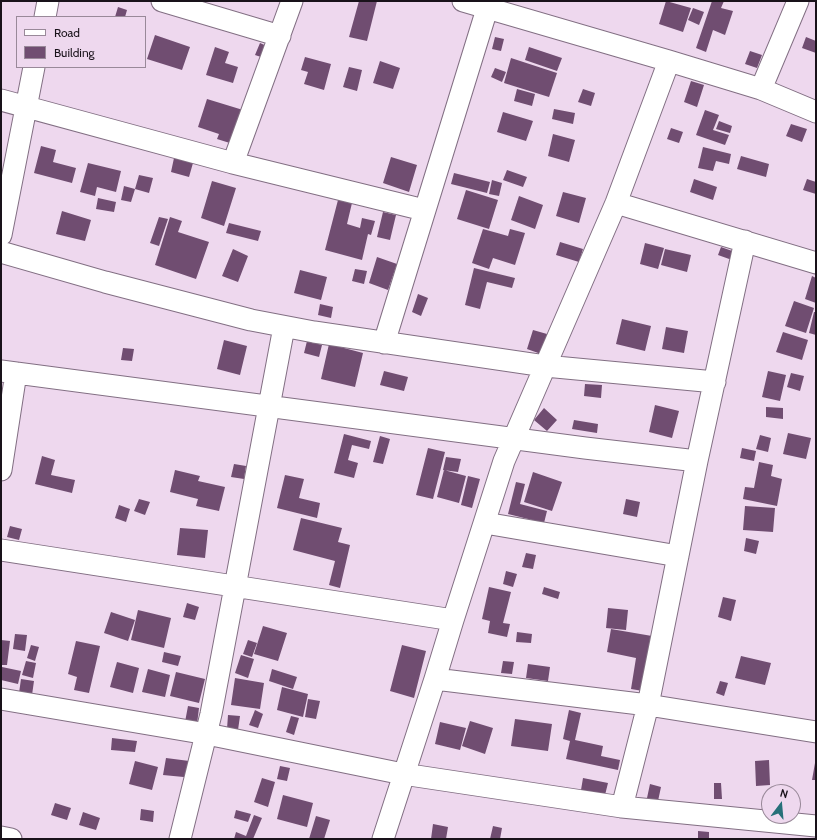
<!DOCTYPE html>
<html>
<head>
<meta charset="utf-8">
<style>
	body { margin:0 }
	#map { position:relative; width:817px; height:840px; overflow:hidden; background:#eed8ee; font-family:Cabin,sans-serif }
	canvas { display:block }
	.frame { position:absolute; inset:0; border:2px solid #19121a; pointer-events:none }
	.legend { position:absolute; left:16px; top:16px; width:130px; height:52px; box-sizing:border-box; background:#eed8ee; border:1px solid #998999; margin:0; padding:5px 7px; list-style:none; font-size:12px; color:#19121a }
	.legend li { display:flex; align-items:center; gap:8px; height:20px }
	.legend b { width:20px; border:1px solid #998999 }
	.north { position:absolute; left:761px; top:784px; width:40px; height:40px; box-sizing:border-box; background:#eed8ee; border:1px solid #998999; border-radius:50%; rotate:16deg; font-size:11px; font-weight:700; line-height:16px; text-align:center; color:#19121a }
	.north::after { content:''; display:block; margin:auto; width:14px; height:18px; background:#277079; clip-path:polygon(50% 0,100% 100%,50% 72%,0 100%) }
</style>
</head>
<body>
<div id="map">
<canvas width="817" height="840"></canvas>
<div class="frame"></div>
<ul class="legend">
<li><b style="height:5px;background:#fff"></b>Road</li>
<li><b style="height:11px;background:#704d71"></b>Building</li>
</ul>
<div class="north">N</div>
</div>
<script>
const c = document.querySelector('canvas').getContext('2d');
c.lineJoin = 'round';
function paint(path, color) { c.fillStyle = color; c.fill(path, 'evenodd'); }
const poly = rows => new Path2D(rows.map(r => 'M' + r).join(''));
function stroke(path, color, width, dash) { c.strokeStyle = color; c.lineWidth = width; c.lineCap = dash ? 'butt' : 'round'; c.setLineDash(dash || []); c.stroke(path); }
const building = poly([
	[359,1,377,1,367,41,349,37],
	[666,1,691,8,683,32,659,24],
	[712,1,724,1,721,8,733,11,725,35,713,30,706,52,696,48],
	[118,7,127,10,125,17,115,17],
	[693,8,704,12,699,25,688,20],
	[155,35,190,47,182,70,147,59],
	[495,37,504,39,501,51,492,49],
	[806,37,816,41,816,53,802,48],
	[260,43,271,48,267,59,255,55],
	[215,47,229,52,225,63,238,67,233,83,206,75],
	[529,47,562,58,557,71,525,60],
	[750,51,762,55,757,68,745,64],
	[305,57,331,64,324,90,304,84,308,72,301,70],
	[511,58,557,73,549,97,504,83],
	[380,61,400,68,393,89,373,83],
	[349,67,362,70,357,91,343,87],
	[495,68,506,72,502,82,491,77],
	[691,81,704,85,697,107,684,102],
	[517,89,535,94,532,106,514,101],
	[583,89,595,93,591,106,578,102],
	[207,99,243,110,233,144,217,139,219,134,198,127],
	[554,109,575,113,573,124,552,119],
	[705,110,719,115,713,130,729,135,725,145,696,135],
	[503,112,533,121,526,141,497,132],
	[719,121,732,126,730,133,716,129],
	[791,124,807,129,802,142,786,136],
	[671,128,683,132,679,143,667,139],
	[553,134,575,140,569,162,548,156],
	[41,146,56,150,53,162,76,168,72,183,34,173],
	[703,147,731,154,729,164,716,161,713,171,698,168],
	[741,156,769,164,766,177,737,169],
	[391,157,417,165,409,192,383,183],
	[174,158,193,163,189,177,171,172],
	[88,163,121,171,116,192,97,187,95,196,80,192],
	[507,170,527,177,523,187,503,180],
	[454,173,490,182,487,193,451,184],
	[139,175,153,178,149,193,135,189],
	[694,179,717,187,713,200,690,192],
	[807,179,816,182,816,194,803,190],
	[492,180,502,183,499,196,489,194],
	[212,181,236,188,224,226,201,218],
	[124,186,135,189,131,202,121,200],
	[466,190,498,200,489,229,457,219],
	[563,192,586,198,579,223,556,216],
	[519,196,543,205,535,229,511,220],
	[98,198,116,202,114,212,96,209],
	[338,200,352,203,347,224,360,228,362,218,375,221,371,235,368,234,362,260,325,250],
	[62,211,91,220,85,241,56,234],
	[383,212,396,215,390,240,377,237],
	[159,217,168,219,159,246,150,243],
	[170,217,182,221,178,232,209,242,196,279,155,265],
	[229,223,261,231,258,241,226,233],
	[483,229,508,236,510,229,525,233,515,265,493,258,489,269,472,263],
	[560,242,583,249,579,262,556,255],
	[645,243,664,248,658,269,640,264],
	[721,247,735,252,732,260,718,255],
	[233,249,248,256,238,282,222,276],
	[665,249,691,255,687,272,661,265],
	[377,257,397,264,388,290,369,283],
	[474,268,515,278,512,288,487,282,480,309,465,305],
	[355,269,367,271,364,284,352,281],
	[300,270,327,277,321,300,294,293],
	[812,276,816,278,816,303,805,299],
	[418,294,428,298,421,316,412,312],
	[794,301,814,308,806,333,785,326],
	[320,304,333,307,331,318,318,315],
	[814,312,816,312,816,335,809,333],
	[622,319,651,326,645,351,616,344],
	[666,327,688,331,684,353,662,349],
	[533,330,547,334,541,354,527,349],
	[783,332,808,340,802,360,776,352],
	[224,340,247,346,240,375,217,369],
	[307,341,322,345,319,357,304,353],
	[329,344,363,353,355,387,321,379],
	[123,348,134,349,132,361,121,360],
	[384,371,408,377,404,391,380,385],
	[768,371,786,375,780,401,762,397],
	[791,373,804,376,800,391,787,387],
	[585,384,602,385,601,398,584,396],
	[655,405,679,411,672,438,649,432],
	[766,407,783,408,783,419,766,417],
	[544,408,557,420,547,431,534,420],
	[574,420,598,424,597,433,572,429],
	[788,433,811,438,806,459,783,454],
	[344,434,371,441,369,449,352,445,348,460,358,463,354,478,334,473],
	[760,435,771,438,768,452,756,449],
	[380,436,390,439,383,464,373,462],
	[428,448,445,452,433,499,416,495],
	[742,448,756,451,754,461,740,458],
	[42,456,55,460,51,475,75,480,72,493,35,484],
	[446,457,461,459,458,472,443,470],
	[759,462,773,465,771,476,782,479,777,506,743,499,745,487,754,488],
	[234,464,246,466,244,479,231,477],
	[175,470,200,476,198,481,225,487,219,511,196,506,198,499,170,492],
	[444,470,466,476,459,503,437,497],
	[533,472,562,482,552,511,524,502],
	[285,475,304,479,299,498,320,503,317,518,277,508],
	[468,476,480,479,472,508,461,505],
	[516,482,525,484,520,504,547,511,544,523,508,514],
	[139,499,150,502,145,515,134,511],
	[626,499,640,502,637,517,623,514],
	[119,505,130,509,126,522,115,518],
	[745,506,775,508,773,532,743,530],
	[301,518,342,528,338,542,350,545,340,588,329,585,335,561,293,550],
	[10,526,22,529,19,540,7,537],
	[180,528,208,530,205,558,177,555],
	[746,538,759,541,756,554,744,551],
	[526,553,536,555,533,569,522,567],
	[506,571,517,574,513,587,503,584],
	[489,587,511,592,503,623,510,624,507,637,488,633,490,621,482,619],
	[544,587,560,592,558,599,542,594],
	[723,597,736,600,731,621,718,617],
	[187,603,199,607,195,620,183,617],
	[608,608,628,610,626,630,606,628],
	[138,610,171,618,164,648,131,640],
	[111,612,135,620,128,641,104,633],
	[263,626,287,633,278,661,254,654],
	[611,629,652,636,643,691,631,689,636,658,607,652],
	[517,632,532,634,531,643,516,642],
	[15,634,27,635,25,651,13,649],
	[1,640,10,641,7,665,1,665],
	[248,640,257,643,252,657,243,654],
	[76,641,100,646,89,693,74,690,77,677,68,674],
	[31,645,39,647,35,661,27,658],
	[402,645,426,651,414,698,390,691],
	[164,652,181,656,178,666,162,662],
	[241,655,254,659,248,678,235,673],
	[741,656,771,663,765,685,735,678],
	[26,661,36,663,33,678,22,675],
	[503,661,514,662,512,674,501,673],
	[117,662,139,668,133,693,110,687],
	[528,664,550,667,548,681,526,678],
	[2,667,21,671,18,684,1,680],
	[148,669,170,675,165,697,142,692],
	[272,669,297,677,293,689,269,681],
	[176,672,205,679,199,703,170,696],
	[235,678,264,683,260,709,231,705],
	[21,679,34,681,32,695,19,693],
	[720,681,728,683,724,696,716,693],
	[282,687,308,694,303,717,277,710],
	[308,699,320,701,316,719,305,717],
	[188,706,199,708,197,724,185,722],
	[255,710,263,714,258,728,249,725],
	[569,710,581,713,575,740,603,746,601,756,620,760,618,770,566,759,570,741,563,739],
	[228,715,240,716,238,730,227,729],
	[291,716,299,718,294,735,286,732],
	[515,719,552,724,548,751,511,746],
	[470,721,493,728,485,754,462,746],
	[440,722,466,728,460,750,435,744],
	[112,738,137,741,135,752,111,750],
	[166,758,197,762,194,778,163,775],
	[769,760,770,785,756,786,755,761],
	[135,761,158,767,152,790,129,784],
	[815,763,816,763,816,780,812,780],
	[280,766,290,768,287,781,277,779],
	[262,778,275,782,268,807,254,802],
	[583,778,608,783,605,795,581,790],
	[714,783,721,783,722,799,714,799],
	[650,784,661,787,658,801,647,798],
	[283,795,313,803,307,827,277,819],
	[55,803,71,808,67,820,51,815],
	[141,809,154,811,153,822,140,820],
	[236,810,251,814,248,822,234,818],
	[83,812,100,818,96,830,79,825],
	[254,815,262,818,253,839,234,839,236,832,246,836],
	[316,816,330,820,324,839,309,839],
	[433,824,448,827,446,839,431,839],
	[493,826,502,828,500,839,490,839],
	[698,831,709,832,709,839,698,839]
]);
const minor = poly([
	[162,1,280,36],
	[463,1,669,61,761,89,798,1],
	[45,17,48,1],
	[761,89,816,112],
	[1,100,233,163,292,1],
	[233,163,424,210],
	[616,203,816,263],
	[1,235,34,67],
	[1,252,105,282,251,320,314,332,545,366,715,382],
	[384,343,487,9],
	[1,371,585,448,697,461],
	[1,470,16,373],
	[485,523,678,556],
	[1,550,453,620],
	[435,679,648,705,816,732],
	[1,699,207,734,403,774,622,807,816,826],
	[622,807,648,705,697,461,745,241],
	[1,837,11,839],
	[180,839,211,714,284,327],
	[383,839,435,679,453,620,504,461,616,203,669,61]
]);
paint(building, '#704d71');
stroke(minor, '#826f83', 23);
stroke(minor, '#fff', 21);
</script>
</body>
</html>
